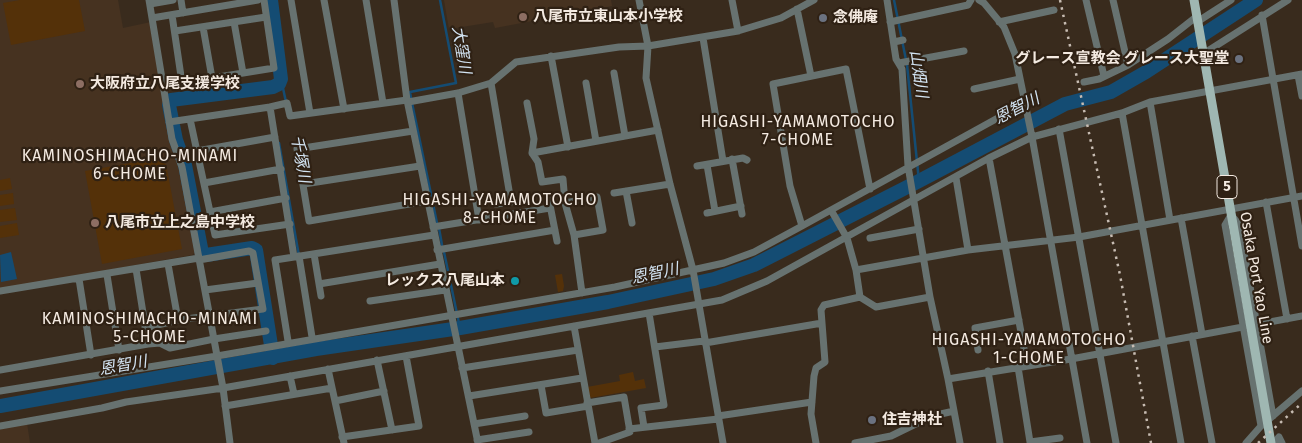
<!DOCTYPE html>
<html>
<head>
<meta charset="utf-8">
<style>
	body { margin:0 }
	canvas { display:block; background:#392b1d }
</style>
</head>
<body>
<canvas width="1302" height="443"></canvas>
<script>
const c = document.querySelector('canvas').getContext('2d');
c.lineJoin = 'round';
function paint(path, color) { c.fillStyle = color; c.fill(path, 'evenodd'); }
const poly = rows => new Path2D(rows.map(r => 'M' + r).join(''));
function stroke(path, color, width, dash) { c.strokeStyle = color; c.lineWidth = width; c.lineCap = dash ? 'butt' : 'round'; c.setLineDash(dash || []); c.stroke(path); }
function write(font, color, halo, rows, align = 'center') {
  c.font = font + ' "Fira Sans","Noto Sans JP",sans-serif'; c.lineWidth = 4.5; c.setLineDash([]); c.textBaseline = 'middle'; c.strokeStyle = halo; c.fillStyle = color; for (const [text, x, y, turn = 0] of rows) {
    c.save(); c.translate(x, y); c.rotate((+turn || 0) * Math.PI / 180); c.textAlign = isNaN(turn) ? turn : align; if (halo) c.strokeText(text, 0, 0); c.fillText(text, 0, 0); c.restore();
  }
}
const built = poly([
	[0,0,118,0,123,28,151,22,181,171,195,252,192,255,0,289],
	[444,0,611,0,612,6,495,28,493,22,449,29],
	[27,423,30,443,0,443,0,428]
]);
const green = poly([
	[20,0,79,0,85,31,11,45,3,3],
	[153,159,166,164,182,249,102,264,85,171],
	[311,163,313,178,307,179,304,177,302,164],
	[10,178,12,189,0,191,0,180],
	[13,193,14,204,0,206,0,195],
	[15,208,17,220,0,222,0,210],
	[17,223,19,235,0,238,0,226],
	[562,274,564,286,563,291,558,292,555,275],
	[633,372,635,381,644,379,646,388,590,398,587,387,620,381,619,375]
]);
const water = poly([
	[11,252,17,279,1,282,0,255]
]);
const stream = poly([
	[894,0,907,65,919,181],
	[281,79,286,102],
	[411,98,410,92,456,83,440,0],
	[412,103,437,223],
	[279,143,299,256],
	[439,228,442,245],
	[444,252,460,328],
	[315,341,316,349]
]);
const river = poly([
	[271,0,281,79,279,84,273,87,171,100,169,105,176,140,185,165,202,253,206,255,252,248,256,250,273,358],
	[0,406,316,349,460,328,608,302,714,279,754,265,919,181,1065,104,1111,92,1146,72,1256,0]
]);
const minor = poly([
	[149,0,172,139,182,167,223,388,230,443],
	[181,0,183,13],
	[291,0,310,113],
	[324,0,344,109],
	[366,0,383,103],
	[394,0,407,100,478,443],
	[639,0,648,46,646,78,670,184,693,270,723,443],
	[732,0,738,31],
	[887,0,896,59,902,69,908,166,930,297,948,379,960,443],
	[979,0,984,3,1004,27,1015,54,1032,137,1087,443],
	[1086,0,1104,76],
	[1113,0,1128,65],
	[150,4,173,0],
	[797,9,811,76],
	[172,15,182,83],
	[1262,15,1302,246],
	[152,18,258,0],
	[234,22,243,73],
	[890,22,968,5,971,0],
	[999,22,1054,10],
	[1197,22,1231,0],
	[203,27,212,78],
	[175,31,266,17],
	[703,38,723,161],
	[894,42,903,40],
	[1203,54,1288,0],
	[551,56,568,147],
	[899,63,964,51],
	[614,73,625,136],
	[1298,75,1302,96],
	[1084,82,1099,79,1128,65,1168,39,1196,17],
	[491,83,511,202,496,204],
	[586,83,596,141],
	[163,86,274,68,264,0],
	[974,89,1020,79],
	[458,93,479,220],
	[408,102,458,93,491,83,516,62,619,47,648,46,738,31,781,18,814,0],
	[1150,102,1170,220],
	[527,103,534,139,532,153,538,162,542,182,563,179,565,203,574,235,582,293],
	[1122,113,1181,443],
	[190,119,215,235,290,224],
	[169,122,270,107],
	[1059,129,1116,443],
	[413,131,297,149,309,221,427,201],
	[197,151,275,137],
	[532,153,658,130],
	[989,158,1027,365],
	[732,159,742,214],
	[707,165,715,211],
	[697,166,743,158,747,160],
	[956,178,968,250],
	[204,183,281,169],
	[304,184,420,166],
	[626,191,632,223],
	[614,193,670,184],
	[549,200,557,241],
	[1266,202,1287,319],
	[565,203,597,197,603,230,574,235],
	[831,210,847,238,856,270,860,297],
	[210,212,286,198],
	[707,213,741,206],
	[1181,218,1202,334],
	[802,226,790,186,773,84,846,69,870,189],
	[433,227,550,208],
	[870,238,919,229],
	[437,250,555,230],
	[314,254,321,296],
	[299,256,312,337],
	[294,257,270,107,287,103,290,116,407,100],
	[168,264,178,320],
	[856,270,968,250,1079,237,1302,196],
	[107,275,119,350],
	[79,279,91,355],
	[319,284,440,264],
	[205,290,258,283],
	[0,291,199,258],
	[370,301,445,290],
	[574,326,595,443],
	[145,328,178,320,263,309,253,253,249,251,199,260],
	[1192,336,1212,443],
	[288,341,275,260,434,235],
	[705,343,822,323],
	[148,344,160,343,170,348,214,339,266,331],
	[655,347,704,341],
	[978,350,975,328,1019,320],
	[377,360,392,430],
	[1018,367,1030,442,1060,438],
	[462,368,578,350],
	[328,369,344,443],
	[0,370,148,344,136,269],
	[988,371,1000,443],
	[290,376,294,394],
	[948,379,1071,359,1302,316],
	[541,385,546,413,588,406],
	[0,391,217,356,615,287,724,263,754,252,802,226,1025,103],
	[469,396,582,378],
	[335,401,384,391],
	[587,403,624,397,630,432,599,443],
	[225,406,332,388],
	[718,416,812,402],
	[474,424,525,416],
	[0,426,102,408,126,402,223,388,722,300,767,281,989,158,1032,137,1122,113,1150,102,1302,74],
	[1261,426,1225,225,1231,215,1239,224,1273,416],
	[644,427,641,408,664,405,649,313],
	[629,429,718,419],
	[342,437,419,426,406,356],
	[477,440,529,432],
	[816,443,811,414,814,376,816,368,825,362,821,310,824,305,860,297,876,307,930,297],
	[855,443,891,436,932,416,954,411],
	[1246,443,1261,426,1302,391],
	[1274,443,1279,437,1282,443]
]);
const major = poly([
	[1194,0,1271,443]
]);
const rail = poly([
	[1060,0,1120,275,1151,443],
	[1258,443,1302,403]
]);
const markers = [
	[523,17,5,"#8d6e63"],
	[823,18,5,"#6b7280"],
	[1239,59,5,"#6b7280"],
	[80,84,5,"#8d6e63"],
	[95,223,5,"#8d6e63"],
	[515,281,5,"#0f9aa8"],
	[872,420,5,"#6b7280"]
];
const shields = [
	[1227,187,20]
];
const shieldNames = [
	["5",1227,187]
];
const poiNames = [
	["八尾市立東山本小学校",533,17],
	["念佛庵",833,18],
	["グレース宣教会 グレース大聖堂",1229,59,"right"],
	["大阪府立八尾支援学校",90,84],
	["八尾市立上之島中学校",105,223],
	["レックス八尾山本",505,281,"right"],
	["住吉神社",882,420]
];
const streetNames = [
	["Osaka Port Yao Line",1256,278,80]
];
const waterNames = [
	["大窪川",461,50,81],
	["山畑川",918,74,82],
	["恩智川",1017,109,-27],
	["千塚川",300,159,80],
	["恩智川",655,274,-12],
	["恩智川",123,366,-10]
];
const neighbourhoodNames = [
	["HIGASHI-YAMAMOTOCHO",798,123],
	["7-CHOME",798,141],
	["KAMINOSHIMACHO-MINAMI",130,157],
	["6-CHOME",130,175],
	["HIGASHI-YAMAMOTOCHO",500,201],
	["8-CHOME",500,219],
	["KAMINOSHIMACHO-MINAMI",150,320],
	["5-CHOME",150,338],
	["HIGASHI-YAMAMOTOCHO",1029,341],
	["1-CHOME",1029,359]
];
paint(built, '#463220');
paint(green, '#543109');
paint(water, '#144c73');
stroke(stream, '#144c73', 2.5);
stroke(river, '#144c73', 14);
stroke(minor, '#677270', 7);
stroke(major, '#9fb7b2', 9);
stroke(rail, '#c7bcb2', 2.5, [2.5, 5]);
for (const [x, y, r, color] of markers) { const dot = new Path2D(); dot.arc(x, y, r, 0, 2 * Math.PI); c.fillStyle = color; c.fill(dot); stroke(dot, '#2f2114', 2); }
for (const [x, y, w] of shields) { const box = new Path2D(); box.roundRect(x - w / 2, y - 11.5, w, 23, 4); c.fillStyle = '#2f2114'; c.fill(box); stroke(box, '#f4eae1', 1); }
write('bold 14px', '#f4eae1', null, shieldNames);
write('bold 15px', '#f4eae1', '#2f2114', poiNames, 'left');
write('15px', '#f4eae1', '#2f2114', streetNames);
write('italic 16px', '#d3e4f3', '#2f2114', waterNames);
c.letterSpacing = '1px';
write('16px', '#f4eae1', '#2f2114', neighbourhoodNames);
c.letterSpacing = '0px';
</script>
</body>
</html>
